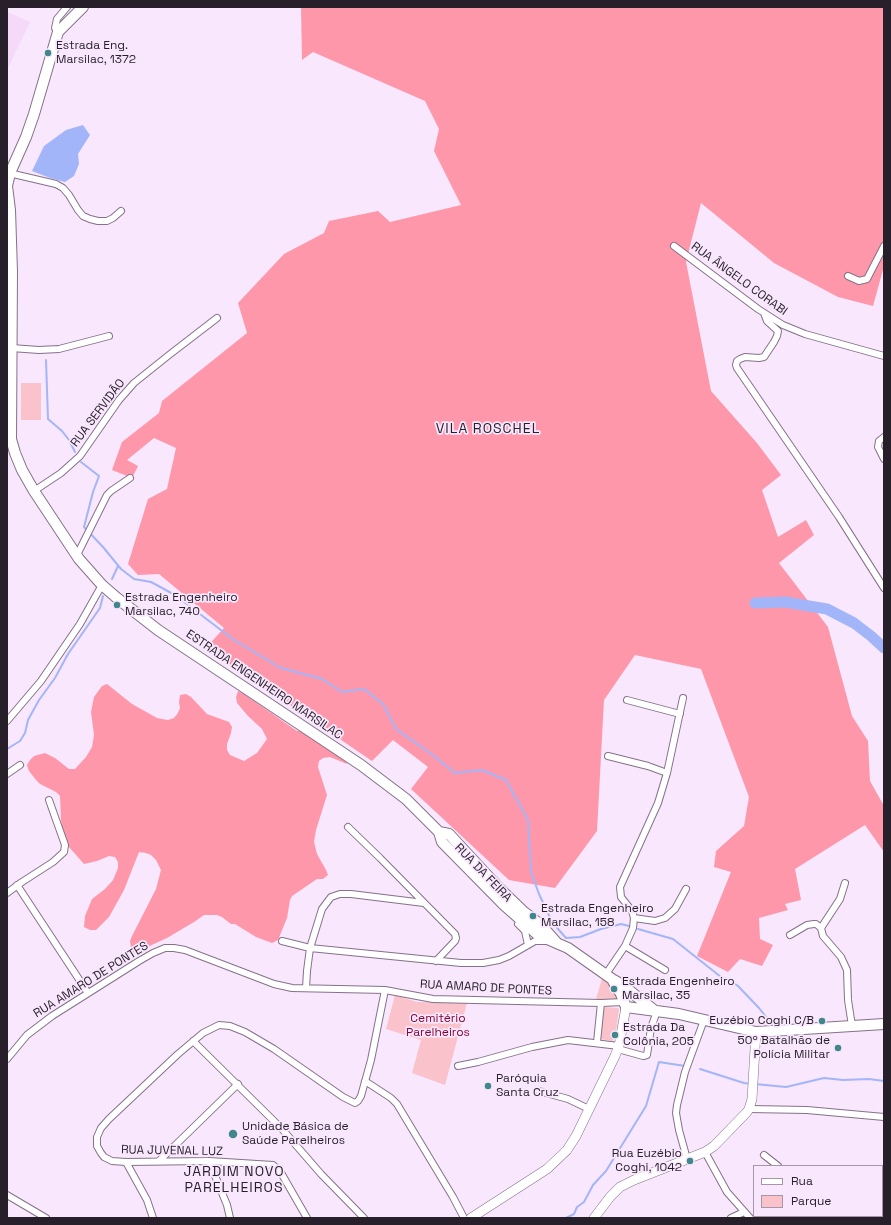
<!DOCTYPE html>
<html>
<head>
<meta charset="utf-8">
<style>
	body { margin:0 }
	#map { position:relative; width:891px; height:1225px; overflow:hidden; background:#f9e7fd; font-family:"Space Grotesk",sans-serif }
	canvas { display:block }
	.frame { position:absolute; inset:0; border:8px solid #271f29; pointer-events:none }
	.legend { position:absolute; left:753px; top:1165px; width:130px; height:52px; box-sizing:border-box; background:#f9e7fd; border:1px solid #a597a8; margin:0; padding:5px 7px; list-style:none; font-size:12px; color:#271f29 }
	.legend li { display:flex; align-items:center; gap:8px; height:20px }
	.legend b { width:20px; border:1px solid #a597a8 }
</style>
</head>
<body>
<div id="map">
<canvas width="891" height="1225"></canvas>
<div class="frame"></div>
<ul class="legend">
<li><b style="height:5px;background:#fff"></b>Rua</li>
<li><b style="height:11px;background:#fac2ca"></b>Parque</li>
</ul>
</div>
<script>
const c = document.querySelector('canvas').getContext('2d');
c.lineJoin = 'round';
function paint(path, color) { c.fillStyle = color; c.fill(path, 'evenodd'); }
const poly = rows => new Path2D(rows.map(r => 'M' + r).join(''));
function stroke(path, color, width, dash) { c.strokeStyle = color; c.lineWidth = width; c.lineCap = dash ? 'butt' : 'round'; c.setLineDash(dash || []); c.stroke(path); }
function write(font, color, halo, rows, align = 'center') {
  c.font = font + ' "Space Grotesk",sans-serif'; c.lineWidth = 3.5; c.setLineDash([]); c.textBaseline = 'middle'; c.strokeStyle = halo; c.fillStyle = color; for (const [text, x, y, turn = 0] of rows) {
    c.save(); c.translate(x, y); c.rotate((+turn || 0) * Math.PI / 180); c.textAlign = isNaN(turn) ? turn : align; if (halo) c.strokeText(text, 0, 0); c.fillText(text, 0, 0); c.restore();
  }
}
const built = poly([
	[7,12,30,22,7,70]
]);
const green = poly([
	[21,383,41,383,41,420,21,420],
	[603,975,612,985,619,1001,596,999],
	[395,995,417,1002,467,1003,445,1085,412,1073,421,1040,386,1029],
	[604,1007,618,1008,619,1009,615,1038,612,1041,600,1039]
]);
const forest = poly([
	[301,7,884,7,884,266,873,306,838,297,774,263,701,203,686,262,711,391,757,443,781,475,762,490,778,537,806,520,814,535,779,563,828,627,852,716,868,741,870,781,884,806,884,852,865,825,795,869,801,900,785,904,788,910,759,918,760,939,773,945,762,966,740,959,728,972,697,956,731,872,714,867,716,851,744,826,749,797,701,669,635,655,604,700,597,831,555,888,509,880,411,789,428,767,393,740,372,761,206,648,224,628,159,574,138,575,128,564,148,499,167,489,176,448,154,438,127,460,138,466,132,478,112,470,122,442,159,413,162,401,247,333,238,303,284,254,324,233,329,221,378,211,390,222,461,205,434,151,439,129,425,101,313,52,302,60],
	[107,684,132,704,157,718,162,719,168,720,174,718,178,713,180,708,179,702,180,695,186,694,191,697,207,714,229,722,232,727,231,733,227,744,227,750,230,755,244,761,257,753,267,739,262,729,248,716,237,703,236,697,238,691,244,694,297,731,302,730,345,758,347,764,330,757,323,758,319,761,318,767,327,795,316,830,314,842,317,854,326,870,328,875,323,879,317,879,292,896,290,900,287,918,278,940,272,943,256,937,235,924,231,924,222,917,217,915,204,915,194,922,167,938,132,954,130,941,132,936,156,889,161,870,156,860,151,855,146,853,139,852,124,890,109,917,96,930,90,930,84,927,85,916,92,899,105,889,113,880,118,868,118,862,115,857,109,856,97,861,84,864,61,838,62,826,61,820,60,796,56,792,40,784,36,780,29,771,27,765,30,760,34,756,45,753,55,758,69,769,75,769,86,757,92,747,94,735,91,712,94,697,102,686]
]);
const water = poly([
	[83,125,90,135,78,154,79,164,74,176,65,182,50,178,32,171,44,146,66,130]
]);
const stream = poly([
	[46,360,48,419,62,431,69,440,75,452],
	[81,462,99,476,93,492,84,527,103,547,121,569,134,579,151,582,175,595,234,640,281,668,322,679,342,692,364,689,383,704,396,729,430,753,455,773,482,770,506,780,528,820,531,872,539,894,552,922,566,938,580,937,601,929,621,924,629,926],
	[112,579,118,566],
	[7,749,20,741,25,733,28,720,39,700,55,678,68,654,100,608,103,596],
	[638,929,673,939,721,977,728,979,738,986,759,1008,774,1027],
	[700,1069,744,1083,751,1084],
	[755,1084,786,1087,824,1078,843,1080,869,1079,884,1081],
	[566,1218,574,1214,577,1207,584,1202,593,1185,606,1171,646,1106,659,1062,685,1066]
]);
const river = poly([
	[755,603,785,602,827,609,854,623,871,636,884,648]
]);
const minor = poly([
	[58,32,55,28,57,19,67,7],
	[9,173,56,184,63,188,69,195,78,210,83,216,90,219,98,221,107,221,113,218,121,211],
	[674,246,758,309,783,325,805,334,884,356],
	[848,276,859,281,867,279,884,246],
	[764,313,767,321,778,331,777,336,774,342,764,357,759,358,745,357,740,359,737,361,736,365,737,368,839,517,884,588],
	[11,348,39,350,59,349,109,336],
	[884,437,879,441,878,447,884,459],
	[34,491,61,473,80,456,119,400,134,383,169,355,217,318],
	[77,555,107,495,111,491,130,478],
	[627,700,680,714],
	[7,721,41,681,80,624,102,585],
	[608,756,648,766,667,773],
	[7,774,20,765],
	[348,827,380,858,455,934,456,938,455,941,436,961],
	[17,885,88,993],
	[7,893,22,882,53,862,64,852,65,845,49,800],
	[634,918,655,921,665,918,675,909,686,889],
	[518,924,525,931,528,945],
	[821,928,840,899,845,883],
	[790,935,807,925,814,924,816,924,821,928,823,936,841,957,847,970,848,1000,852,1026],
	[282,941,310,948,461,963,483,963,499,960,509,956,535,941,546,941],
	[625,946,665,970],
	[606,974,625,946,633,928,634,918,632,911,621,897,620,887,658,803,667,773,683,698],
	[306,988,307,971,310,948,322,909,331,897,340,894,351,894,424,903],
	[193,1041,282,1129,321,1174,364,1218],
	[597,1042,601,1003],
	[618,1049,643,1056,647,1055,651,1028,657,1011],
	[7,1059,27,1035,52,1016,139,961,153,953,165,948,174,948,185,950,274,984,292,988,385,990,433,999,601,1003,624,1002],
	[458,1066,478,1062,532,1047,568,1040,619,1046],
	[365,1081,391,1098,397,1104,453,1197,464,1218],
	[539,1091,568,1099,589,1109],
	[749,1109,807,1110,884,1117],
	[705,1152,727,1192,750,1218],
	[764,1155,778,1166],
	[687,1159,679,1130,676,1113,677,1105,685,1072,704,1020],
	[159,1161,238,1084],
	[209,1161,227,1205,230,1218],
	[126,1162,147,1200,153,1218],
	[7,1195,46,1218],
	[875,1216,878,1218],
	[307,1218,280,1171,273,1165,209,1161,126,1162,112,1161,104,1157,101,1153,97,1146,97,1137,101,1128,109,1119,178,1054,203,1033,219,1025,230,1026,245,1032,274,1049,343,1097,355,1103,358,1101,361,1096,371,1060,385,990],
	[731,1218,744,1212]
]);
const secondary = poly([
	[471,1218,547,1169,567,1150,576,1136,615,1056,619,1046,626,1007],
	[594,1218,610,1197,620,1187,634,1180,705,1152,714,1146,747,1112,749,1109,752,1099,756,1032]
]);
const primary = poly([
	[83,7,58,32,34,114,26,137,10,173,7,186,10,210,12,272,11,439,15,453,22,470,34,491,79,559,102,585,117,598,158,630,361,765,406,799,439,832,449,834,498,887,524,912,541,925,557,943],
	[439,832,442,842,504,905,538,935,568,948,612,979,621,984,655,1011],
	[613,981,621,994,626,1007],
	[626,1007,679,1014,756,1032,884,1024]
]);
const markers = [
	[48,53,4,"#3f878b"],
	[117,605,4,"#3f878b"],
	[533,916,4,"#3f878b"],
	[614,989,4,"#3f878b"],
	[822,1021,4,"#3f878b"],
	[615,1035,4,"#3f878b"],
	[838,1048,4,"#3f878b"],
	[488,1086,4,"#3f878b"],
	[233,1134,5,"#3f878b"],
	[690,1161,4,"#3f878b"]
];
const poiNames = [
	["Estrada Eng.",56,46],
	["Marsilac, 1372",56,60],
	["Estrada Engenheiro",125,598],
	["Marsilac, 740",125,612],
	["Estrada Engenheiro",541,909],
	["Marsilac, 158",541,923],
	["Estrada Engenheiro",622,982],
	["Marsilac, 35",622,996],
	["Euzébio Coghi C/B",814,1021,"right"],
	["Estrada Da",623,1028],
	["Colônia, 205",623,1042],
	["50º Batalhão de",830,1041,"right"],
	["Polícia Militar",830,1055,"right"],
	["Paróquia",496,1079],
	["Santa Cruz",496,1093],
	["Unidade Básica de",242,1127],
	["Saúde Parelheiros",242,1141],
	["Rua Euzébio",682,1154,"right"],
	["Coghi, 1042",682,1168,"right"]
];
const streetNames = [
	["RUA ÂNGELO CORABI",739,279,36],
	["RUA SERVIDÃO",98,413,-53],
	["ESTRADA ENGENHEIRO MARSILAC",264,685,34],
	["RUA DA FEIRA",483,873,46],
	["RUA AMARO DE PONTES",91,980,-32],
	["RUA AMARO DE PONTES",486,988,3],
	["RUA JUVENAL LUZ",172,1151,1]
];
const parkNames = [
	["Cemitério",438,1019],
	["Parelheiros",438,1033]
];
const quarterNames = [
	["VILA ROSCHEL",488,429],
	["JARDIM NOVO",234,1172],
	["PARELHEIROS",234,1188]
];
paint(built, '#f4d9f9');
paint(green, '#fac2ca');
paint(forest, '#fe97a9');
paint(water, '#a3b5f9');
stroke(stream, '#a3b5f9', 2);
stroke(river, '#a3b5f9', 11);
stroke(minor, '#857189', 8);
stroke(secondary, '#857189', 10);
stroke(primary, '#857189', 12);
stroke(minor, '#fff', 6);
stroke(secondary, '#fff', 9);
stroke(primary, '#fff', 10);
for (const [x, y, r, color] of markers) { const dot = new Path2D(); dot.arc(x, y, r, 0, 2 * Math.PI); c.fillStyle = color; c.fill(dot); stroke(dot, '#f9e7fd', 1.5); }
write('12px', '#271f29', '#f9e7fd', poiNames, 'left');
write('12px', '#271f29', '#f9e7fd', streetNames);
write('12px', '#840534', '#f9e7fd', parkNames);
c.letterSpacing = '1px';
write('14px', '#271f29', '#f9e7fd', quarterNames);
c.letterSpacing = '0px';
</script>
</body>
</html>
